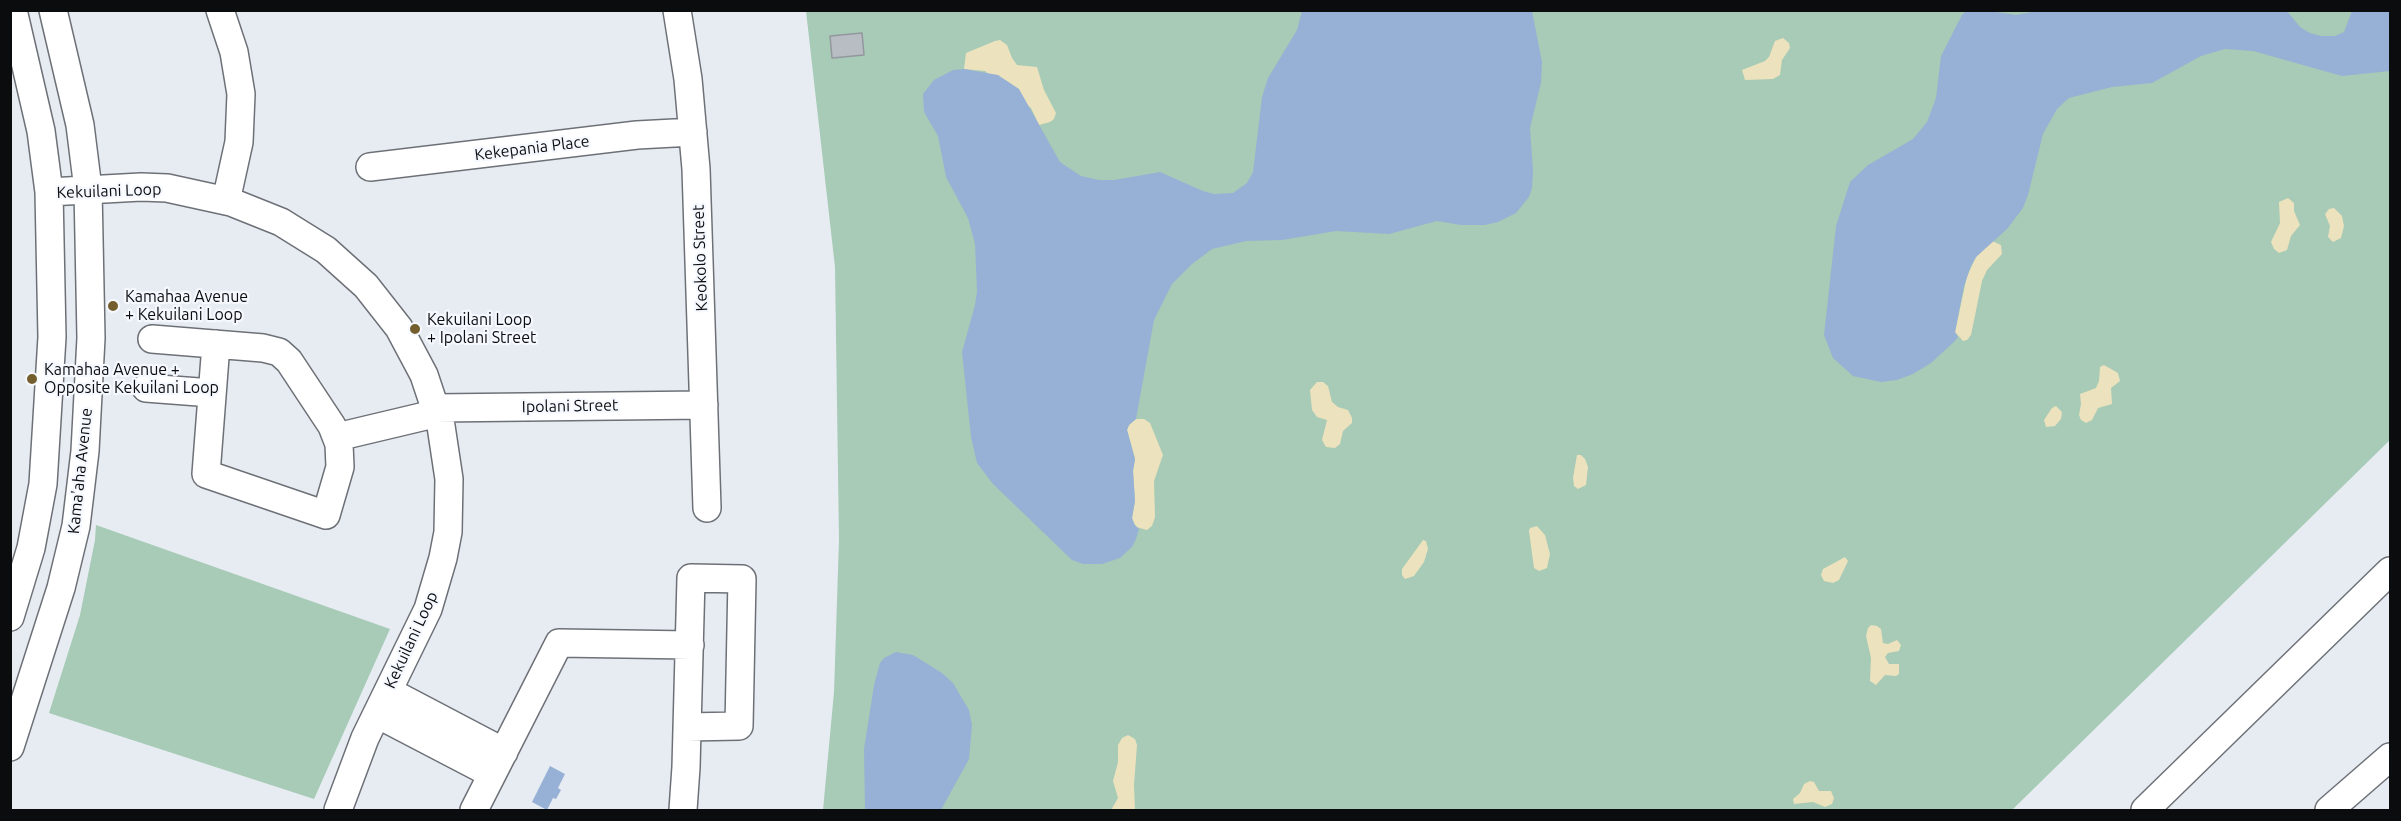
<!DOCTYPE html>
<html>
<head>
<meta charset="utf-8">
<style>
	body { margin:0 }
	#map { position:relative; width:2401px; height:821px; overflow:hidden; background:#e7ecf3; font-family:Ubuntu,sans-serif }
	canvas { display:block }
	.frame { position:absolute; inset:0; border:12px solid #0a0c0e; pointer-events:none }
</style>
</head>
<body>
<div id="map">
<canvas width="2401" height="821"></canvas>
<div class="frame"></div>
</div>
<script>
const c = document.querySelector('canvas').getContext('2d');
c.lineJoin = 'round';
function paint(path, color) { c.fillStyle = color; c.fill(path, 'evenodd'); }
const poly = rows => new Path2D(rows.map(r => 'M' + r).join(''));
function stroke(path, color, width, dash) { c.strokeStyle = color; c.lineWidth = width; c.lineCap = dash ? 'butt' : 'round'; c.setLineDash(dash || []); c.stroke(path); }
function write(font, color, halo, rows, align = 'center') {
  c.font = font + ' Ubuntu,sans-serif'; c.lineWidth = 4.5; c.setLineDash([]); c.textBaseline = 'middle'; c.strokeStyle = halo; c.fillStyle = color; for (const [text, x, y, turn = 0] of rows) {
    c.save(); c.translate(x, y); c.rotate((+turn || 0) * Math.PI / 180); c.textAlign = isNaN(turn) ? turn : align; if (halo) c.strokeText(text, 0, 0); c.fillText(text, 0, 0); c.restore();
  }
}
const green = poly([
	[806,11,2390,11,2390,440,2012,810,823,810,834,692,839,540,835,267],
	[96,525,390,629,314,799,49,713,80,615,95,540]
]);
const sand = poly([
	[1783,38,1789,43,1790,48,1782,60,1780,75,1773,79,1745,80,1742,70,1765,61,1769,57,1775,41],
	[995,41,1000,40,1007,45,1012,58,1017,65,1037,67,1044,90,1056,113,1054,119,1050,122,1039,125,1031,108,985,71,964,69,966,53],
	[2288,198,2294,203,2294,211,2300,225,2291,236,2287,250,2279,253,2274,249,2271,242,2280,223,2279,202],
	[2334,208,2342,216,2344,226,2341,238,2333,242,2328,237,2330,226,2325,214,2329,209],
	[1992,241,2001,245,2002,254,1987,270,1982,281,1971,335,1967,340,1963,341,1955,332,1967,276,1976,257],
	[2104,365,2118,373,2120,381,2111,388,2112,404,2098,408,2092,420,2086,423,2081,420,2079,415,2081,404,2080,394,2096,388,2099,381,2100,367],
	[1317,382,1323,382,1328,386,1332,402,1338,407,1348,410,1352,418,1352,423,1343,431,1340,444,1335,448,1326,447,1322,440,1327,420,1317,417,1312,410,1310,390],
	[2056,406,2062,412,2061,419,2055,426,2046,427,2044,420,2052,408],
	[1136,419,1144,419,1150,423,1163,455,1154,481,1155,517,1152,526,1147,530,1136,527,1132,518,1135,501,1133,471,1135,459,1127,430,1129,425],
	[1577,455,1581,455,1585,459,1588,467,1586,485,1578,489,1574,486,1573,478],
	[1537,526,1545,535,1550,554,1547,568,1539,571,1534,568,1529,531,1530,528],
	[1423,540,1426,541,1428,549,1424,562,1414,576,1405,579,1402,575,1402,569],
	[1845,557,1848,561,1839,580,1833,583,1824,581,1821,575,1823,569],
	[1871,625,1877,626,1881,629,1883,643,1888,644,1897,640,1901,645,1899,651,1888,653,1885,657,1889,664,1899,664,1899,674,1896,676,1885,675,1876,685,1870,681,1871,658,1866,636,1868,628],
	[1128,735,1135,739,1137,745,1134,785,1135,810,1111,810,1118,798,1113,781,1118,762,1118,745,1122,738],
	[1810,781,1814,782,1819,791,1831,791,1834,798,1832,804,1825,807,1813,802,1794,804,1793,799,1800,793,1804,784]
]);
const water = poly([
	[2043,10,2287,11,2300,27,2310,33,2321,36,2335,36,2344,32,2352,11,2390,11,2390,71,2342,76,2253,51,2225,49,2201,56,2152,83,2112,87,2069,98,2057,109,2043,134,2028,195,2023,208,2007,229,1976,257,1971,266,1964,286,1955,332,1958,337,1954,342,1931,363,1913,374,1897,380,1881,382,1853,376,1833,358,1824,335,1836,226,1850,182,1868,165,1913,139,1927,122,1936,98,1941,56,1962,15,1966,11,1990,11,2016,15],
	[1302,11,1532,11,1542,62,1541,83,1530,128,1533,171,1532,188,1529,197,1516,213,1498,222,1485,225,1461,225,1437,221,1389,234,1336,231,1282,240,1246,241,1212,249,1192,264,1172,284,1154,320,1136,419,1129,425,1127,430,1135,459,1133,471,1135,501,1132,518,1134,524,1139,529,1136,539,1132,547,1120,558,1102,564,1083,564,1072,560,993,484,977,463,971,437,962,352,975,305,977,292,975,244,968,218,946,177,938,136,924,112,923,94,934,80,953,70,964,69,998,75,1019,89,1060,162,1081,176,1099,180,1114,180,1160,172,1203,191,1214,194,1233,193,1247,183,1253,172,1262,97,1268,78,1297,30],
	[896,652,913,655,942,673,953,683,969,710,972,725,969,759,941,810,865,810,864,749,874,685,880,663,884,658],
	[550,766,565,774,558,788,561,790,556,799,553,798,547,810,532,802]
]);
const building = poly([
	[862,33,864,55,832,58,830,36,862,33]
]);
const minor = poly([
	[220,10,234,52,241,94,239,142,226,201],
	[677,10,688,79,696,169,707,508],
	[370,167,637,135,693,132],
	[49,192,141,187,167,188,231,202,281,222,326,250,366,286,399,328,424,375,441,426,449,479,448,532,443,558,428,609,365,738,338,810],
	[152,339,263,348,279,352,289,361,332,426,339,444,340,467,326,515,206,474,216,344],
	[146,388,212,393],
	[436,408,704,405],
	[337,437,438,413],
	[10,617,31,548,43,484,52,337,49,192,41,131,13,10],
	[388,691,504,752],
	[377,714,492,774],
	[10,747,61,588,76,526,85,451,91,338,88,189,80,125,53,10],
	[474,810,559,643,690,645],
	[683,810,686,767,691,578,742,579,739,726,687,727],
	[2145,810,2390,571],
	[2329,810,2390,757]
]);
const markers = [
	[113,306,6,"#745e2e"],
	[415,329,6,"#745e2e"],
	[32,379,6,"#745e2e"]
];
const streetNames = [
	["Kekepania Place",532,148,-7],
	["Kekuilani Loop",109,191,-2],
	["Keokolo Street",700,258,-92],
	["Ipolani Street",570,406,-1],
	["Kama'aha Avenue",80,471,-84],
	["Kekuilani Loop",411,640,-65]
];
const poiNames = [
	["Kamahaa Avenue",125,297],
	["+ Kekuilani Loop",125,315],
	["Kekuilani Loop",427,320],
	["+ Ipolani Street",427,338],
	["Kamahaa Avenue +",44,370],
	["Opposite Kekuilani Loop",44,388]
];
paint(green, '#a7cbb6');
paint(sand, '#ece2bd');
paint(water, '#96b1d5');
paint(building, '#b8bcc3');
stroke(building, '#93979e', 1.5);
stroke(minor, '#6d7177', 30);
stroke(minor, '#fff', 27);
for (const [x, y, r, color] of markers) { const dot = new Path2D(); dot.arc(x, y, r, 0, 2 * Math.PI); c.fillStyle = color; c.fill(dot); stroke(dot, '#f5f9ff', 2); }
write('16px', '#0a0c0e', '#f5f9ff', streetNames);
write('16px', '#0a0c0e', '#f5f9ff', poiNames, 'left');
</script>
</body>
</html>
